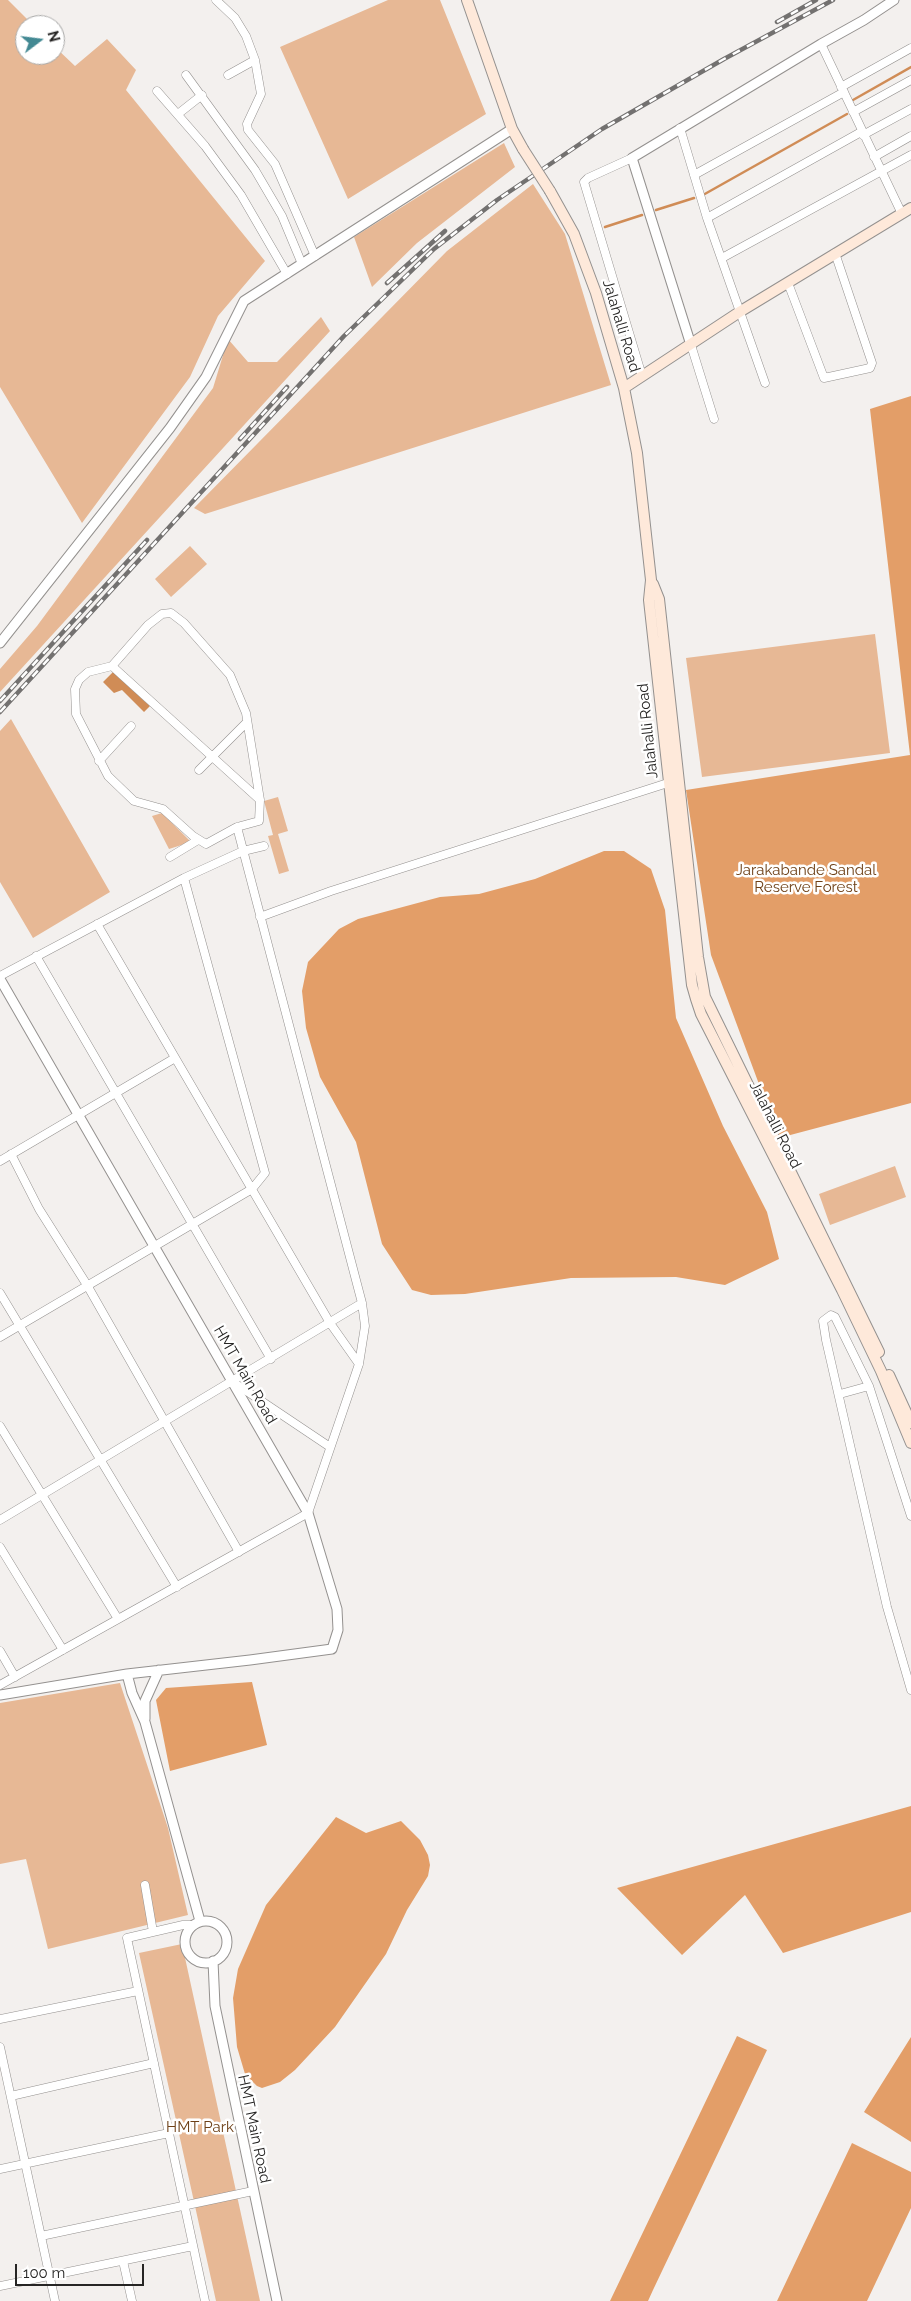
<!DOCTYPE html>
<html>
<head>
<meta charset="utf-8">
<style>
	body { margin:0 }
	#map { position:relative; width:911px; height:2301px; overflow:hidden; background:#f3f0ee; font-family:Raleway,sans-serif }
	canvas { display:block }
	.north { position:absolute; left:15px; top:15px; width:50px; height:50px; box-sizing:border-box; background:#fff; border:1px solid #a8a8a7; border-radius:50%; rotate:75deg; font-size:14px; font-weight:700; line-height:20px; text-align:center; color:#262524 }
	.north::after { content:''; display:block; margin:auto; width:18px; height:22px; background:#438993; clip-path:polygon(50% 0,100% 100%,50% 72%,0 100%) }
	.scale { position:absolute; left:15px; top:2264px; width:129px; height:22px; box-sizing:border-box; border:2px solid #262524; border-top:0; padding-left:6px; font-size:15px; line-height:18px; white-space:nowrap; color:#262524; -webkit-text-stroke:4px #fff; paint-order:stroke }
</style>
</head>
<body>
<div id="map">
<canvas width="911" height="2301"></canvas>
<div class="north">N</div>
<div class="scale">100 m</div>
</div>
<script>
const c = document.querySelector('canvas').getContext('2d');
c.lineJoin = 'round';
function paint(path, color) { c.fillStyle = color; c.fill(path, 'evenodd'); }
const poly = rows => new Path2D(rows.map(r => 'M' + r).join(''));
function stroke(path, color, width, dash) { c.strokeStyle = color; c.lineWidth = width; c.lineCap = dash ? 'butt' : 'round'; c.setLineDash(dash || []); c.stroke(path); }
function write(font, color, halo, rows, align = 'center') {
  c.font = font + ' Raleway,sans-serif'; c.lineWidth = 5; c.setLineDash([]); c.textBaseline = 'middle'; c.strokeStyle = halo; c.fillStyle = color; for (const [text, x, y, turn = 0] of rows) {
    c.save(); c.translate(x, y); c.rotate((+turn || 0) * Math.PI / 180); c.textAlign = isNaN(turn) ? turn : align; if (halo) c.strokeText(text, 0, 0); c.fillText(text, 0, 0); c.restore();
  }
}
const green = poly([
	[0,0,8,0,33,25,25,25,25,55,55,55,55,47,75,66,107,39,136,70,126,90,265,261,218,316,190,377,82,523,0,387],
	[388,0,440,0,486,114,348,199,280,47],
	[504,143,515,167,417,243,372,287,354,237],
	[533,184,565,234,611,385,205,514,194,508,447,251],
	[321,317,330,331,0,692,0,669,37,626,213,388,228,339,248,362,277,362],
	[190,546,207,564,171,597,155,579],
	[875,634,890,753,702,777,686,658],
	[11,719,110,892,33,938,0,882,0,731],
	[278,797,288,831,278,834,289,871,279,874,268,836,273,835,264,801],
	[162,813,191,842,169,849,152,816],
	[895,1166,906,1197,830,1225,819,1194],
	[120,1683,168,1828,188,1915,48,1949,26,1859,0,1864,0,1703],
	[182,1944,260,2301,216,2301,139,1953]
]);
const forest = poly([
	[911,396,911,1103,779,1138,711,955,686,790,910,755,870,409],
	[604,851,624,851,651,869,665,910,676,1018,723,1126,767,1212,779,1259,725,1285,676,1277,571,1278,465,1294,431,1295,412,1290,382,1244,356,1142,320,1077,306,1028,302,991,308,962,339,929,358,919,440,897,479,894,535,879],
	[252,1682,267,1745,170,1771,156,1700,166,1688],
	[911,1806,911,1912,783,1953,745,1895,682,1955,617,1888],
	[336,1817,366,1833,401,1821,420,1840,428,1855,430,1865,428,1876,407,1910,386,1954,335,2027,295,2070,280,2082,262,2088,257,2086,245,2074,237,2047,233,1998,238,1969,266,1905],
	[737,2036,767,2050,653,2290,648,2301,610,2301],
	[911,2037,911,2142,864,2112],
	[852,2143,911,2172,911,2208,867,2301,777,2301]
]);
const water = poly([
	[113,672,150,706,144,712,122,690,114,693,103,682]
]);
const stream = poly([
	[853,100,911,67],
	[703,195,847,114],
	[656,210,694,198],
	[605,227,642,215]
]);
const minor = poly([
	[216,0,235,18,246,36,255,60,261,94,247,124,248,130,275,164,315,256],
	[821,44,902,214],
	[186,75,255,170,282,216,302,264],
	[228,75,255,60],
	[841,87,911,48],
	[157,91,205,146,241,195,287,274],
	[853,112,911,80],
	[178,114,202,95],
	[680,128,707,218,765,383],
	[863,135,911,109],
	[874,157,911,136],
	[632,158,588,178,584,182,642,376],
	[694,175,844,92],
	[707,218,861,132],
	[722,258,911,155],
	[788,283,824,378,870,368,872,363,835,253],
	[691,345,714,419],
	[112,666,260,800],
	[99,761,131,726],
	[199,770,247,722],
	[170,857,198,840],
	[260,917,331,891,674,781],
	[97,924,330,1323,359,1364],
	[36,956,271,1359],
	[0,976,184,878,243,851,264,846],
	[11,1154,39,1209,87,1285,239,1552],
	[0,1161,175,1058],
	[0,1293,177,1587],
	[0,1337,252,1189,265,1173,184,878],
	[233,1382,330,1447],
	[840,1394,869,1386],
	[0,1426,118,1619],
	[911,1516,869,1386,835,1317,831,1315,823,1321,826,1340,887,1607,911,1690],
	[0,1520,362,1303],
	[0,1547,63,1650],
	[0,1651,15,1677],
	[0,1685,308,1513,359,1364,365,1326,362,1303,237,827,259,821,260,800,246,713,230,675,184,623,171,613,162,614,148,625,112,666,88,672,79,680,75,689,76,714,108,776,134,801,163,809,193,836,206,844,237,827],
	[145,1885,153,1932],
	[194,1925,183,1925,127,1938,205,2301],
	[0,2019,138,1991],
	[0,2047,55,2301],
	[11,2096,154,2063],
	[0,2169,169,2133],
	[41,2236,253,2191],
	[123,2261,132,2301],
	[0,2286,193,2246]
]);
const tertiary = poly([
	[691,345,632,158,821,44,864,20,894,0],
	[0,643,170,428,206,377,244,301,512,129],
	[0,979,308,1513,337,1609,338,1630,332,1649,250,1660,127,1674,0,1695],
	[127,1674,132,1693,145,1722,200,1921],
	[145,1719,145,1701,159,1670],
	'185 1942a21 21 0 1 1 42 0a21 21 0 1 1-42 0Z',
	[213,1961,215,2006,277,2301]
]);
const secondary = poly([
	[467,0,512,129,523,149],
	[550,191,574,234,596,293,624,388,637,453,651,580,649,600,669,782,692,985,696,999,701,1014,842,1290,881,1371,911,1443],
	[624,388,741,311,911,208],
	[653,584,659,599,698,957,705,997,879,1352],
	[889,1375,911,1423]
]);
const rail = poly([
	[777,22,816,0],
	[387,283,445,231],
	[240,439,287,387],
	[0,701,147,540],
	[0,712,344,336,434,249,497,200,602,129,724,59,833,0]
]);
const secondaryBridge = poly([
	[523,149,550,191]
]);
const streetNames = [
	["Jalahalli Road",621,326,73],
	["Jalahalli Road",648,731,-96],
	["Jalahalli Road",775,1125,63],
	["HMT Main Road",245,1375,60],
	["HMT Main Road",254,2129,78]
];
const parkNames = [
	["Jarakabande Sandal",806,870],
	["Reserve Forest",806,887],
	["HMT Park",200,2127]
];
paint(green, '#e7b895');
paint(forest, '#e39e68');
paint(water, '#d08c56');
stroke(stream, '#d08c56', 2.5);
stroke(minor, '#94918f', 9);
stroke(tertiary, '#94918f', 11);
stroke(secondary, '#94918f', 12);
stroke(minor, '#fff', 8);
stroke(tertiary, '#fff', 9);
stroke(secondary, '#fee9da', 10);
stroke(rail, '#737170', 4.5);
stroke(rail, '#fff', 2.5, [8]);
stroke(secondaryBridge, '#94918f', 12, []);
stroke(secondaryBridge, '#fee9da', 10);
write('15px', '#262524', '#fff', streetNames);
write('15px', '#6e4017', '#fff', parkNames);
</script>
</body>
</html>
